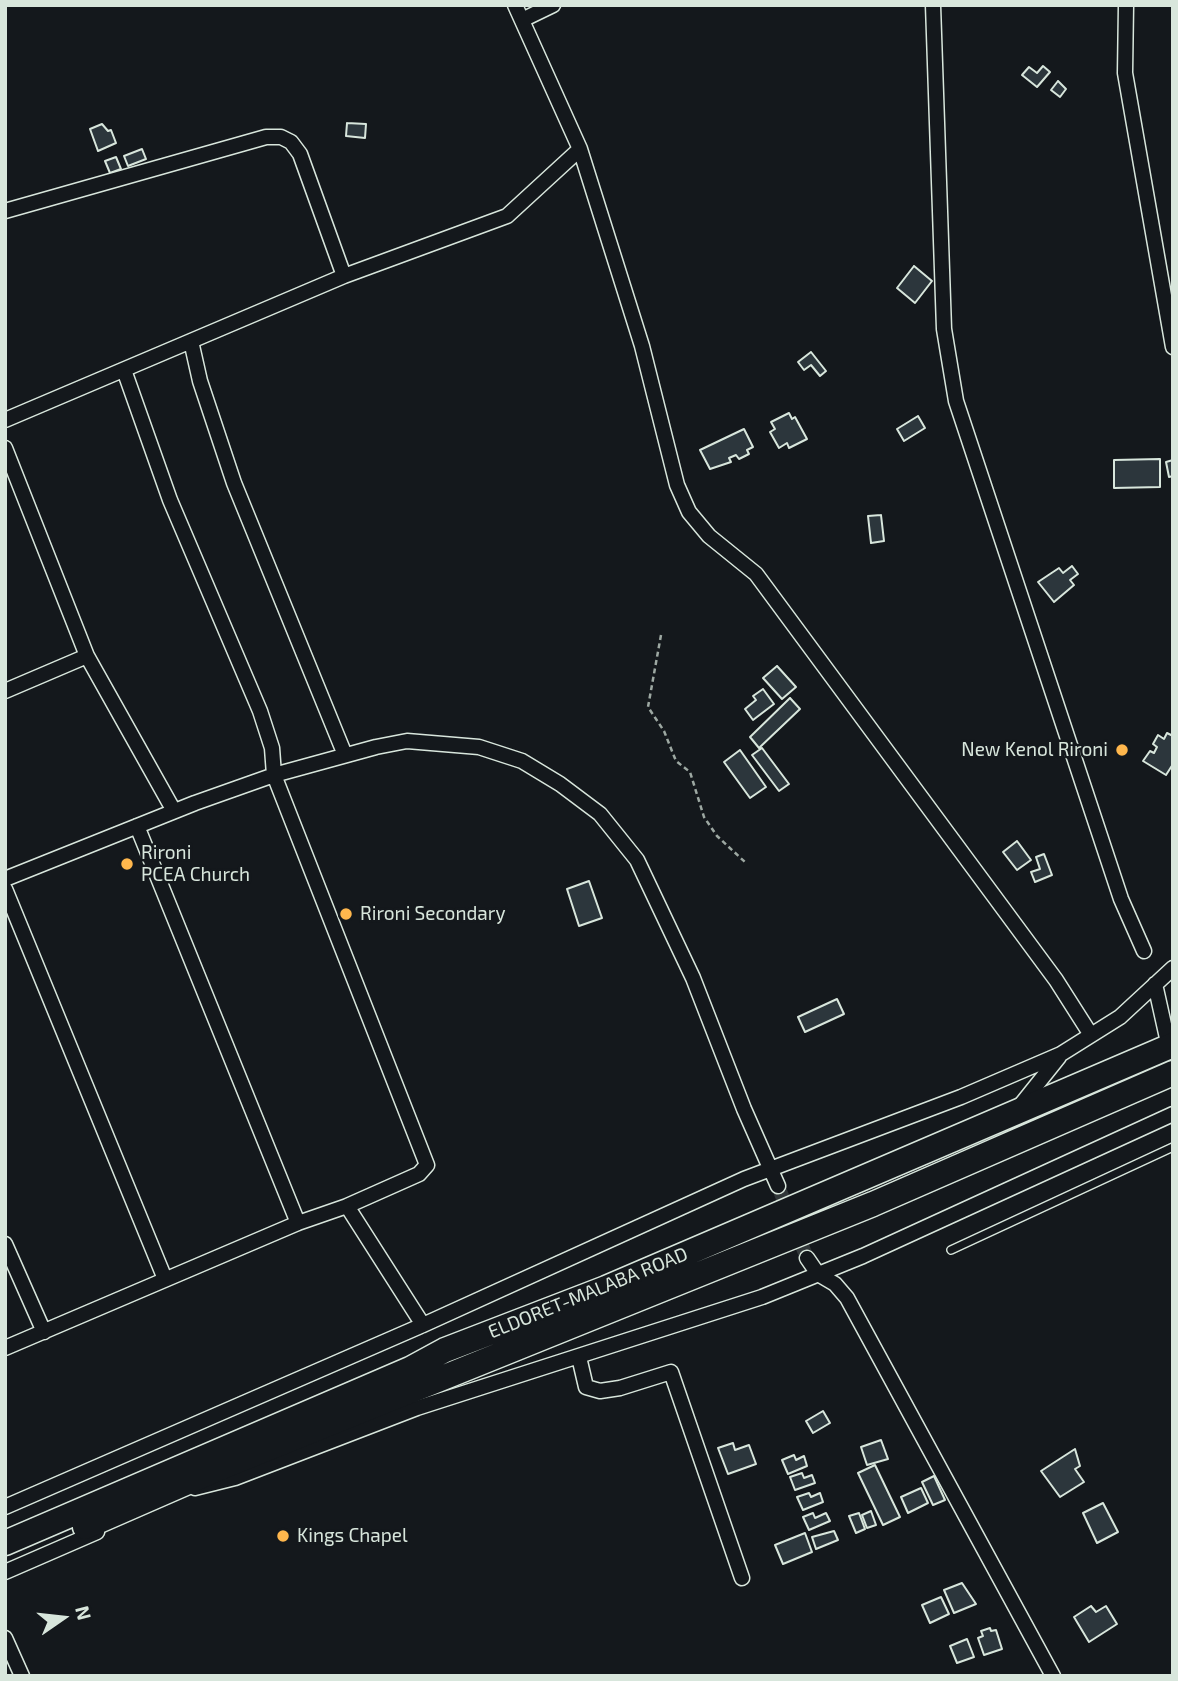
<!DOCTYPE html>
<html>
<head>
<meta charset="utf-8">
<style>
	body { margin:0 }
	#map { position:relative; width:1178px; height:1681px; overflow:hidden; background:#14181c; font-family:"Exo 2",sans-serif }
	canvas { display:block }
	.frame { position:absolute; inset:0; border:7px solid #d8e6dc; pointer-events:none }
	.north { position:absolute; left:28px; top:1583px; width:70px; height:70px; -webkit-text-stroke:5px #14181c; paint-order:stroke; rotate:76deg; font-size:19px; font-weight:700; line-height:28px; text-align:center; color:#d8e6dc }
	.north::after { content:''; display:block; margin:auto; width:24px; height:32px; background:#d8e6dc; clip-path:polygon(50% 0,100% 100%,50% 72%,0 100%) }
</style>
</head>
<body>
<div id="map">
<canvas width="1178" height="1681"></canvas>
<div class="frame"></div>
<div class="north">N</div>
</div>
<script>
const c = document.querySelector('canvas').getContext('2d');
c.lineJoin = 'round';
function paint(path, color) { c.fillStyle = color; c.fill(path, 'evenodd'); }
const poly = rows => new Path2D(rows.map(r => 'M' + r).join(''));
function stroke(path, color, width, dash) { c.strokeStyle = color; c.lineWidth = width; c.lineCap = dash ? 'butt' : 'round'; c.setLineDash(dash || []); c.stroke(path); }
function write(font, color, halo, rows, align = 'center') {
  c.font = font + ' "Exo 2",sans-serif'; c.lineWidth = 5; c.setLineDash([]); c.textBaseline = 'middle'; c.strokeStyle = halo; c.fillStyle = color; for (const [text, x, y, turn = 0] of rows) {
    c.save(); c.translate(x, y); c.rotate((+turn || 0) * Math.PI / 180); c.textAlign = isNaN(turn) ? turn : align; if (halo) c.strokeText(text, 0, 0); c.fillText(text, 0, 0); c.restore();
  }
}
const building = poly([
	[1043,66,1050,72,1037,87,1022,75,1029,67,1037,73,1043,66],
	[1058,81,1066,89,1060,97,1051,90,1058,81],
	[347,123,366,124,365,138,346,136,347,123],
	[102,124,108,131,111,130,116,143,98,151,90,129,102,124],
	[142,149,146,159,128,166,124,156,142,149],
	[116,157,121,169,110,173,105,161,116,157],
	[914,266,932,281,915,303,897,288,914,266],
	[811,352,826,371,820,376,811,365,804,370,798,362,811,352],
	[789,413,792,419,795,417,807,439,789,448,787,443,779,448,770,432,775,429,771,422,789,413],
	[918,416,925,428,904,441,897,429,918,416],
	[744,429,753,447,747,450,749,454,739,459,736,455,729,458,731,462,710,469,700,450,744,429],
	[1160,459,1160,487,1114,488,1114,460,1160,459],
	[1173,460,1173,476,1169,477,1166,462,1173,460],
	[881,515,884,541,871,543,868,516,881,515],
	[1072,566,1078,574,1070,580,1074,585,1054,602,1038,582,1059,568,1063,573,1072,566],
	[777,666,796,687,782,699,763,678,777,666],
	[763,689,774,704,753,720,745,709,756,700,753,696,763,689],
	[790,698,800,709,759,748,750,737,790,698],
	[1167,733,1173,736,1173,764,1166,775,1143,761,1150,751,1154,753,1157,747,1153,744,1158,735,1164,739,1167,733],
	[762,748,789,784,779,791,752,755,762,748],
	[740,750,766,787,750,798,724,762,740,750],
	[1017,841,1031,860,1017,870,1003,852,1017,841],
	[1044,854,1052,875,1035,882,1031,872,1040,869,1036,857,1044,854],
	[589,881,602,918,579,926,567,889,589,881],
	[837,999,844,1014,805,1032,798,1017,837,999],
	[823,1411,830,1423,813,1433,806,1421,823,1411],
	[881,1440,888,1459,867,1465,861,1447,881,1440],
	[733,1443,735,1450,749,1445,756,1464,728,1474,718,1448,733,1443],
	[1075,1449,1080,1466,1075,1469,1084,1482,1060,1497,1041,1471,1075,1449],
	[794,1455,796,1460,804,1456,807,1466,788,1474,782,1460,794,1455],
	[875,1465,900,1517,883,1525,858,1473,875,1465],
	[802,1473,804,1478,812,1475,815,1483,795,1490,790,1477,802,1473],
	[934,1476,945,1500,933,1505,922,1482,934,1476],
	[921,1488,928,1503,908,1513,901,1497,921,1488],
	[809,1493,811,1497,820,1493,823,1502,803,1510,797,1497,809,1493],
	[1103,1503,1118,1532,1097,1543,1083,1513,1103,1503],
	[871,1511,876,1525,867,1528,862,1515,871,1511],
	[813,1513,815,1518,826,1513,830,1521,809,1530,803,1517,813,1513],
	[859,1513,865,1529,856,1533,849,1516,859,1513],
	[834,1531,838,1540,816,1549,812,1537,834,1531],
	[805,1533,812,1552,783,1564,775,1545,805,1533],
	[962,1583,976,1604,954,1613,944,1590,962,1583],
	[941,1597,949,1614,930,1623,922,1605,941,1597],
	[1091,1606,1096,1612,1106,1606,1117,1624,1089,1642,1074,1617,1091,1606],
	[990,1628,991,1631,996,1630,1002,1649,984,1655,978,1638,983,1636,981,1631,990,1628],
	[967,1639,974,1657,957,1663,950,1646,967,1639]
]);
const streetTunnel = poly([
	[778,1186,807,1258]
]);
const path = poly([
	[661,635,648,707,664,731,676,761,690,772,704,817,717,836,746,863]
]);
const lane = poly([
	[951,1250,1173,1147]
]);
const street = poly([
	[515,5,580,149,642,346,677,485,689,512,709,536,756,574,1056,980,1091,1035],
	[933,5,944,329,956,401,1121,899,1144,951],
	[1126,5,1125,73,1173,347],
	[522,20,553,5],
	[5,211,266,137,281,137,291,142,300,154,344,276],
	[191,341,200,381,234,483,345,755],
	[5,420,344,276,507,216,580,149],
	[5,448,87,656],
	[5,691,87,656,174,811],
	[137,826,298,1223],
	[5,879,195,803,274,775,376,747,407,741,479,747,522,761,560,784,600,814,637,860,693,978,744,1109,778,1186],
	[5,889,165,1279],
	[1155,984,1169,1047],
	[1019,1107,1059,1057],
	[347,1206,423,1325],
	[5,1244,44,1332],
	[807,1258,818,1274,835,1284,847,1298,1053,1676],
	[5,1348,298,1223,347,1206,419,1174,427,1165,274,775,272,748,260,711,170,500,124,370],
	[579,1357,586,1387,600,1391,620,1388,671,1372,742,1578],
	[195,1488,235,1478,417,1408,762,1297,863,1256,1173,1114],
	[5,1507,423,1325,744,1179,961,1097,1061,1054,1120,1017,1173,968],
	[5,1572,97,1532],
	[5,1638,22,1676]
]);
const highway = poly([
	[85,1527,227,1465,873,1204,1173,1073],
	[5,1543,410,1369,445,1350,606,1288,1173,1045]
]);
const markers = [
	[1122,750,7,"#ffb74d"],
	[127,864,7,"#ffb74d"],
	[346,914,7,"#ffb74d"],
	[283,1536,7,"#ffb74d"]
];
const poiNames = [
	["New Kenol Rironi",1108,750,"right"],
	["Rironi",141,853],
	["PCEA Church",141,875],
	["Rironi Secondary",360,914],
	["Kings Chapel",297,1536]
];
const streetNames = [
	["ELDORET-MALABA ROAD",588,1293,-22]
];
paint(building, '#2c363c');
stroke(building, '#d8e6dc', 2);
stroke(streetTunnel, '#313739', 14, [14, 7]);
stroke(lane, '#d8e6dc', 10);
stroke(street, '#d8e6dc', 17);
stroke(highway, '#d8e6dc', 27);
stroke(path, '#9da8a2', 2.5, [5, 3.5]);
stroke(lane, '#14181c', 7);
stroke(street, '#14181c', 14);
stroke(highway, '#14181c', 24);
for (const [x, y, r, color] of markers) { const dot = new Path2D(); dot.arc(x, y, r, 0, 2 * Math.PI); c.fillStyle = color; c.fill(dot); stroke(dot, '#14181c', 2.5); }
write('19px', '#d8e6dc', '#14181c', poiNames, 'left');
write('19px', '#d8e6dc', '#14181c', streetNames);
</script>
</body>
</html>
